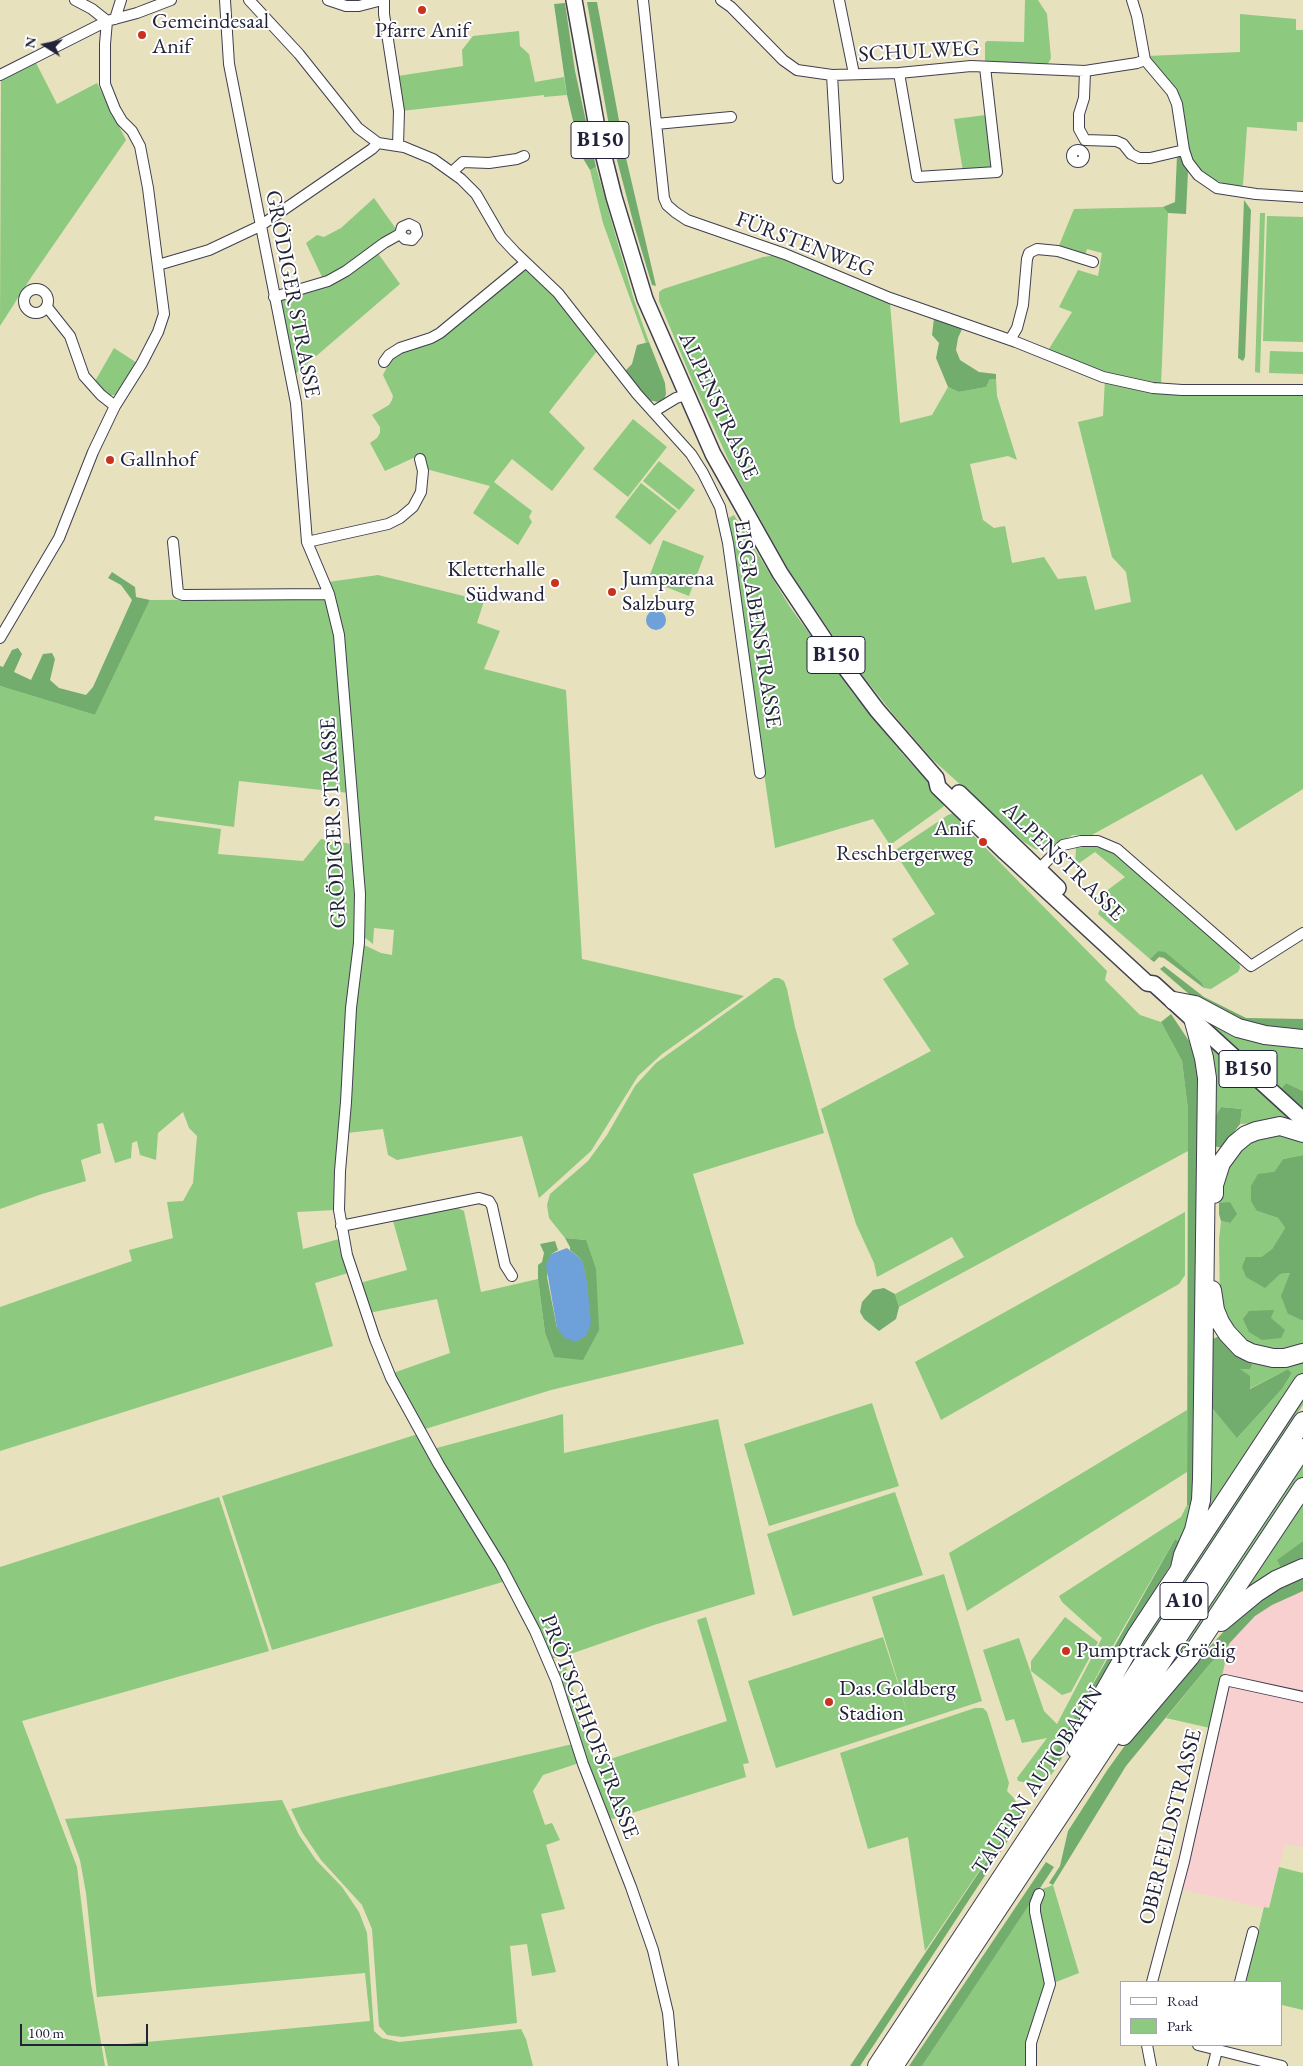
<!DOCTYPE html>
<html>
<head>
<meta charset="utf-8">
<style>
	body { margin:0 }
	#map { position:relative; width:1303px; height:2066px; overflow:hidden; background:#e7e1be; font-family:"EB Garamond",serif }
	canvas { display:block }
	.legend { position:absolute; left:1120px; top:1981px; width:162px; height:65px; box-sizing:border-box; background:#fff; border:1px solid #a7a7b1; margin:0; padding:6px 9px; list-style:none; font-size:15px; color:#22223b }
	.legend li { display:flex; align-items:center; gap:10px; height:25px }
	.legend b { width:25px; border:1px solid #a7a7b1 }
	.north { position:absolute; left:20px; top:20px; width:50px; height:50px; -webkit-text-stroke:4px #fff; paint-order:stroke; rotate:280deg; font-size:14px; font-weight:700; line-height:20px; text-align:center; color:#22223b }
	.north::after { content:''; display:block; margin:auto; width:18px; height:22px; background:#22223b; clip-path:polygon(50% 0,100% 100%,50% 72%,0 100%) }
	.scale { position:absolute; left:20px; top:2024px; width:128px; height:22px; box-sizing:border-box; border:2px solid #22223b; border-top:0; padding-left:6px; font-size:15px; line-height:18px; white-space:nowrap; color:#22223b; -webkit-text-stroke:4px #fff; paint-order:stroke }
</style>
</head>
<body>
<div id="map">
<canvas width="1303" height="2066"></canvas>
<ul class="legend">
<li><b style="height:6px;background:#fff"></b>Road</li>
<li><b style="height:14px;background:#8dc97e"></b>Park</li>
</ul>
<div class="north">N</div>
<div class="scale">100 m</div>
</div>
<script>
const c = document.querySelector('canvas').getContext('2d');
c.lineJoin = 'round';
function paint(path, color) { c.fillStyle = color; c.fill(path, 'evenodd'); }
const poly = rows => new Path2D(rows.map(r => 'M' + r).join(''));
function stroke(path, color, width, dash) { c.strokeStyle = color; c.lineWidth = width; c.lineCap = dash ? 'butt' : 'round'; c.setLineDash(dash || []); c.stroke(path); }
function write(font, color, halo, rows, align = 'center') {
  c.font = font + ' "EB Garamond",serif'; c.lineWidth = 4; c.setLineDash([]); c.textBaseline = 'middle'; c.strokeStyle = halo; c.fillStyle = color; for (const [text, x, y, turn = 0] of rows) {
    c.save(); c.translate(x, y); c.rotate((+turn || 0) * Math.PI / 180); c.textAlign = isNaN(turn) ? turn : align; if (halo) c.strokeText(text, 0, 0); c.fillText(text, 0, 0); c.restore();
  }
}
const built = poly([
	[1303,1591,1303,1847,1285,1844,1268,1909,1171,1887,1230,1641,1255,1616,1272,1605]
]);
const green = poly([
	[1025,0,1038,0,1047,14,1051,58,1049,62,1046,65,985,62,985,43,987,41,1024,42],
	[1240,14,1296,19,1296,30,1303,30,1303,122,1297,122,1297,131,1247,127,1243,185,1237,188,1209,178,1195,166,1187,148,1181,107,1147,56,1240,52],
	[519,31,520,46,529,54,535,82,564,77,567,95,544,97,544,95,401,111,398,76,463,66,462,50,473,36],
	[35,61,57,104,97,83,126,140,32,276,0,326,1,78],
	[986,115,992,159,991,167,988,170,963,171,954,119],
	[596,167,634,300,649,342,646,343,603,223,590,170],
	[374,198,396,229,372,245,400,284,293,376,277,300,323,279,306,243,317,235,324,237,341,228],
	[1163,207,1168,213,1161,386,1090,369,1047,352,1072,312,1059,307,1078,270,1098,276,1102,253,1087,249,1085,256,1058,248,1074,209],
	[1260,213,1265,213,1260,373,1255,372],
	[1267,216,1303,217,1303,342,1263,341],
	[777,255,890,303,900,423,932,415,948,387,959,392,986,387,990,379,996,379,997,396,1017,460,1008,456,970,464,983,520,994,528,1005,526,1012,563,1044,557,1058,579,1086,576,1095,610,1131,602,1126,572,1112,557,1078,422,1103,416,1105,379,1131,386,1303,392,1303,789,1236,831,1202,774,1090,836,1073,835,1045,850,1035,849,1024,842,932,759,893,714,844,652,788,569,733,470,692,380,659,301,659,292,663,289,763,257],
	[526,269,534,274,556,294,597,351,549,412,585,448,552,491,512,459,494,482,532,511,529,517,532,522,518,545,473,513,490,486,426,469,422,454,385,471,370,443,377,438,380,433,380,427,372,415,389,405,392,400,393,396,383,375,392,357,402,350,437,339,519,271],
	[114,348,137,363,121,390,115,395,109,395,104,393,94,383],
	[1270,351,1303,352,1303,374,1269,373],
	[633,419,667,447,628,497,593,469],
	[659,461,695,490,679,510,643,481],
	[641,483,677,511,650,545,615,517],
	[734,515,790,607,854,695,905,757,946,801,943,807,890,845,873,819,775,848,756,719,740,590,727,519],
	[663,540,704,556,689,596,648,580],
	[378,575,484,601,477,623,500,631,484,669,566,690,582,959,744,996,662,1054,638,1076,591,1151,539,1198,522,1136,397,1160,388,1155,383,1129,347,1133,354,1002,362,944,381,953,392,955,394,930,374,928,373,944,364,937,355,787,328,582],
	[326,599,335,636,349,793,239,781,234,827,155,816,154,820,221,829,218,854,303,861,321,839,352,844,357,892,356,935,335,1210,297,1212,303,1249,339,1239,348,1273,315,1283,333,1346,0,1451,0,1307,132,1261,129,1250,173,1238,167,1202,183,1201,193,1183,197,1136,189,1128,183,1112,158,1133,156,1160,140,1155,137,1141,132,1143,131,1158,115,1163,103,1123,97,1124,101,1153,81,1160,86,1181,42,1194,0,1209,0,686,95,715,150,600],
	[956,812,962,824,1107,971,1105,980,1140,1015,1161,1022,1182,1061,1188,1110,1188,1151,899,1307,895,1294,964,1257,952,1237,877,1277,874,1263,856,1224,821,1109,931,1051,883,979,909,964,892,939,935,914,894,851,948,815],
	[1089,846,1108,849,1125,859,1239,962,1240,968,1238,972,1211,989,1204,988,1202,983,1158,951,1150,959,1098,914,1102,905,1097,898,1125,877,1095,852,1075,866,1076,848],
	[774,978,779,978,784,981,787,989,795,1027,824,1133,693,1174,744,1344,551,1390,422,1430,393,1373,450,1353,437,1299,369,1313,360,1283,407,1270,393,1221,458,1208,464,1211,481,1292,538,1279,545,1333,554,1357,586,1240,565,1238,549,1218,547,1205,550,1194,588,1161,607,1135,635,1086,656,1063],
	[1201,1016,1303,1044,1303,1091,1286,1083,1281,1089],
	[1205,1042,1296,1125,1274,1122,1240,1124,1242,1109,1221,1107,1215,1117],
	[1277,1132,1303,1140,1303,1155,1283,1159,1274,1172,1257,1211,1278,1218,1285,1228,1272,1249,1261,1257,1247,1257,1280,1274,1290,1273,1288,1314,1303,1321,1303,1345,1278,1353,1242,1342,1232,1330,1220,1302,1219,1240,1221,1221,1230,1223,1230,1203,1219,1203,1221,1181,1227,1166,1247,1141],
	[1185,1212,1185,1275,1179,1284,941,1420,915,1362],
	[1243,1355,1303,1357,1303,1374,1207,1518,1209,1404,1238,1437,1282,1389,1292,1373,1288,1369,1249,1389,1240,1368],
	[1303,1389,1303,1405,1124,1675,1119,1671],
	[872,1403,899,1486,769,1526,744,1444],
	[1187,1410,1187,1472,967,1611,949,1553],
	[563,1414,564,1453,718,1419,755,1594,654,1625,559,1658,552,1658,433,1449],
	[418,1434,506,1581,272,1650,222,1496],
	[1303,1464,1303,1481,1209,1622,1151,1693],
	[895,1492,923,1575,793,1616,767,1534],
	[1303,1495,1303,1541,1278,1560,1283,1571,1226,1614],
	[219,1497,269,1651,22,1721,77,1867,91,1984,105,2066,0,2066,0,1567],
	[1187,1505,1193,1505,1181,1543,1175,1539,1114,1644,1063,1739,1048,1764,1054,1771,1042,1787,1039,1785,1018,1781,1017,1778,1047,1738,1022,1743,1014,1719,1006,1721,983,1650,1019,1638,1044,1711,1057,1724,1102,1638,1062,1602,1059,1596,1181,1517],
	[944,1574,982,1701,776,1768,748,1681,883,1637,910,1721,872,1597],
	[706,1617,749,1763,743,1764,746,1777,613,1819,608,1817,589,1771,557,1675,559,1670,565,1663,595,1764,727,1721,697,1620],
	[1065,1617,1098,1642,1071,1692,1062,1695,1031,1671,1031,1661],
	[1230,1641,1210,1728,1166,1718,1209,1665],
	[975,1708,983,1708,987,1712,1009,1783,1007,1791,1012,1796,1021,1809,925,1951,908,1837,868,1849,840,1753],
	[573,1744,579,1763,543,1775,533,1791,545,1825,552,1823,560,1840,546,1845,565,1909,541,1914,556,1972,532,1976,527,1944,510,1946,517,2023,402,2037,387,2035,379,2026,372,1929,362,1905,321,1860,302,1832,291,1809],
	[282,1800,299,1835,316,1860,342,1887,359,1912,367,1933,374,2031,382,2038,399,2042,521,2029,526,2039,533,2066,108,2066,104,2046,370,2021,365,1973,97,1997,86,1893,80,1860,65,1819],
	[1279,1867,1303,1873,1303,2010,1282,2005,1282,1982,1246,1982,1264,1907,1269,1908],
	[1053,1885,1079,1973,1046,1986,1029,2066,922,2066,1037,1891]
]);
const forest = poly([
	[587,2,597,2,626,158,656,286,652,285,634,225,611,137],
	[565,3,575,71,596,167,590,170,581,155,567,95,554,4],
	[1177,155,1182,156,1188,171,1186,214,1168,213,1163,207,1175,202],
	[1244,200,1251,210,1245,357,1243,361,1238,358],
	[934,318,963,327,958,338,956,350,960,360,979,372,996,374,996,379,990,379,986,387,959,392,948,387,936,358,939,343,932,335],
	[649,342,665,383,666,394,664,400,658,402,648,400,624,372,632,364,637,345],
	[112,572,135,587,136,597,150,600,95,715,0,686,0,666,3,667,12,650,18,648,22,654,14,672,31,680,43,654,52,653,55,659,50,680,59,688,86,695,93,687,132,600,121,585,108,578],
	[1158,951,1165,952,1202,983,1204,988,1164,958,1159,957,1154,962,1150,959],
	[1164,966,1204,997,1246,1018,1303,1019,1303,1031,1268,1028,1225,1016,1197,1001,1160,969],
	[1171,1014,1189,1041,1198,1068,1193,1505,1187,1505,1188,1110,1182,1061,1161,1022],
	[1286,1083,1303,1091,1303,1109,1281,1089],
	[1221,1107,1242,1109,1240,1124,1222,1148,1214,1146,1215,1117],
	[1303,1155,1303,1321,1288,1314,1281,1296,1290,1273,1280,1274,1265,1288,1246,1277,1242,1267,1246,1257,1261,1257,1272,1249,1285,1228,1278,1218,1257,1211,1251,1201,1251,1186,1258,1174,1274,1172,1283,1159],
	[1230,1202,1237,1214,1230,1223,1221,1221,1219,1214,1219,1203],
	[565,1238,586,1240,596,1269,599,1330,583,1360,554,1357,545,1333,538,1279,538,1265,542,1262,544,1253,540,1244,555,1241,558,1250,551,1254,547,1277,557,1328,587,1300,587,1282,582,1260,570,1250,570,1247],
	[884,1288,895,1294,899,1307,896,1319,879,1331,864,1319,860,1312,862,1302,873,1290],
	[1274,1310,1271,1318,1285,1330,1281,1338,1262,1340,1249,1332,1243,1319,1249,1311],
	[1220,1336,1243,1355,1252,1365,1250,1369,1240,1369,1250,1376,1250,1389,1288,1369,1292,1373,1282,1389,1237,1438,1209,1404,1210,1340],
	[1175,1539,1181,1543,1175,1558,1114,1656,1077,1733,1054,1771,1048,1764],
	[1303,1541,1303,1563,1283,1571,1277,1560],
	[1303,1576,1303,1591,1272,1605,1255,1616,1209,1665,1126,1766,1053,1885,1049,1883,1060,1866,1068,1831,1108,1769,1134,1733,1186,1673,1226,1629,1248,1608,1264,1596],
	[1021,1809,1026,1813,860,2066,850,2066],
	[1046,1862,1054,1867,922,2066,909,2066]
]);
const water = poly([
	'646 620a10 10 0 1 1 20 0a10 10 0 1 1-20 0Z',
	[567,1248,582,1260,587,1282,591,1323,586,1336,575,1342,565,1338,557,1328,546,1265,551,1254]
]);
const minor = poly([
	[75,0,92,9,107,21],
	[225,0,229,64,296,403,307,542,329,594,339,635,360,894,359,943,351,1008,346,1102,340,1171,339,1210,347,1255,375,1339,391,1378,439,1465,501,1566,535,1631,556,1680,583,1764,631,1887,653,1950,668,2013,673,2066],
	[249,0,299,54,358,128,378,143,404,147,433,159,461,179,476,194,501,237,515,252,558,293,637,394,691,454,703,473,720,507,728,543,760,773],
	[328,0,346,6,359,6,382,0],
	[384,0,384,14,399,111,398,146],
	[643,0,664,198,667,205,675,212,687,220,785,254,890,298,1016,342,1103,377,1153,388,1182,390,1303,390],
	[721,0,731,7,783,60,797,70,832,75,899,73,971,66,1085,71,1137,63,1145,60],
	[839,0,854,74],
	[1132,0,1137,16,1145,60,1172,92,1177,104,1184,150,1188,162,1198,175,1217,188,1256,194,1303,197],
	[115,19,121,0],
	[1085,71,1084,98,1079,114,1079,129,1085,140,1116,141,1123,144,1131,154,1139,158,1150,158,1184,150],
	[899,73,917,177,997,172,985,67],
	[0,75,107,21,137,13,171,0],
	[832,75,838,178],
	[656,124,731,117],
	'1072 156a6 6 0 1 1 12 0a6 6 0 1 1-12 0Z',
	[452,172,463,162,489,163,517,159,524,156],
	[158,265,209,250,260,226,372,149,378,143],
	'24 301a12 12 0 1 1 24 0a12 12 0 1 1-24 0Z',
	[274,297,328,281,346,271,384,243,400,234,402,227,409,224,415,227,417,234,412,240,405,239,400,234],
	[47,307,70,336,84,376,101,395,115,406],
	[1010,340,1017,328,1023,305,1027,259,1029,253,1037,249,1058,251,1093,262],
	[384,362,389,355,400,348,431,338,440,333,525,263],
	[653,412,676,398,686,395],
	[173,542,178,593,183,595,329,594],
	[307,542,388,524,400,518,413,507,421,492,423,471,420,459],
	[0,638,59,538,93,452,115,406,142,363,158,332,164,314,148,188,140,146,132,131,122,121,115,109,105,84,105,44,107,21],
	[1039,869,1063,845,1081,841,1098,841,1117,849,1251,966,1303,933],
	[341,1226,479,1198,489,1201,492,1206,505,1265,512,1276],
	[1152,1982,1184,1862,1225,1680,1303,1697],
	[1240,1982,1253,1932],
	[1147,2045,1151,2066],
	[1198,2045,1282,2066],
	[1031,2066,1031,2043,1050,1984,1035,1912,1035,1904,1039,1894],
	[1213,2066,1217,2050]
]);
const primary = poly([
	[574,0,598,133,614,197,645,299,713,454,780,573,826,642,877,710,936,778,938,787,1005,852,1147,983,1154,984,1303,1120],
	[959,793,1058,888]
]);
const motorway = poly([
	[1174,1001,1195,1005,1238,1028,1265,1035,1303,1039],
	[1214,1194,1214,1185,1221,1163,1235,1144,1246,1135,1256,1131,1280,1126,1303,1133],
	[1212,1290,1215,1310,1220,1322,1227,1333,1241,1348,1251,1353,1273,1358,1285,1358,1303,1353],
	[1180,1568,1183,1555,1194,1530,1201,1500,1202,1479,1207,1078,1204,1058,1193,1018],
	[1221,1622,1256,1593,1276,1580,1303,1568],
	[1123,1736,1190,1657,1303,1487],
	[1076,1749,1095,1708,1136,1636,1303,1383],
	[877,2066,1303,1421],
	[894,2066,1303,1448]
]);
const markers = [
	[422,10,5,"#c8321e"],
	[142,35,5,"#c8321e"],
	[110,460,5,"#c8321e"],
	[555,583,5,"#c8321e"],
	[612,592,5,"#c8321e"],
	[983,842,5,"#c8321e"],
	[1066,1651,5,"#c8321e"],
	[829,1702,5,"#c8321e"]
];
const shields = [
	[600,140,58],
	[836,655,58],
	[1248,1069,58],
	[1184,1601,48]
];
const shieldNames = [
	["B150",600,140],
	["B150",836,655],
	["B150",1248,1069],
	["A10",1184,1601]
];
const poiNames = [
	["Gemeindesaal",152,22],
	["Anif",152,47],
	["Pfarre Anif",422,31,"center"],
	["Gallnhof",120,460],
	["Kletterhalle",545,570,"right"],
	["Südwand",545,595,"right"],
	["Jumparena",622,579],
	["Salzburg",622,604],
	["Anif",973,829,"right"],
	["Reschbergerweg",973,854,"right"],
	["Pumptrack Grödig",1076,1651],
	["Das.Goldberg",839,1689],
	["Stadion",839,1714]
];
const streetNames = [
	["SCHULWEG",919,52,-3],
	["FÜRSTENWEG",805,245,21],
	["GRÖDIGER STRASSE",292,294,79],
	["ALPENSTRASSE",718,406,65],
	["EISGRABENSTRASSE",757,624,81],
	["GRÖDIGER STRASSE",334,823,-93],
	["ALPENSTRASSE",1063,862,44],
	["PRÖTSCHHOFSTRASSE",589,1727,69],
	["TAUERN AUTOBAHN",1038,1781,-57],
	["OBERFELDSTRASSE",1171,1827,-76]
];
paint(built, '#f7d0cf');
paint(green, '#8dc97e');
paint(forest, '#72ad6d');
paint(water, '#6ea0d9');
stroke(minor, '#403f4f', 12);
stroke(primary, '#403f4f', 18);
stroke(motorway, '#403f4f', 20);
stroke(minor, '#fff', 10);
stroke(primary, '#fff', 15);
stroke(motorway, '#fff', 18);
for (const [x, y, r, color] of markers) { const dot = new Path2D(); dot.arc(x, y, r, 0, 2 * Math.PI); c.fillStyle = color; c.fill(dot); stroke(dot, '#fff', 2); }
for (const [x, y, w] of shields) { const box = new Path2D(); box.roundRect(x - w / 2, y - 18.5, w, 37, 4); c.fillStyle = '#fff'; c.fill(box); stroke(box, '#22223b', 1); }
write('bold 21px', '#22223b', null, shieldNames);
write('22px', '#22223b', '#fff', poiNames, 'left');
write('22px', '#22223b', '#fff', streetNames);
</script>
</body>
</html>
